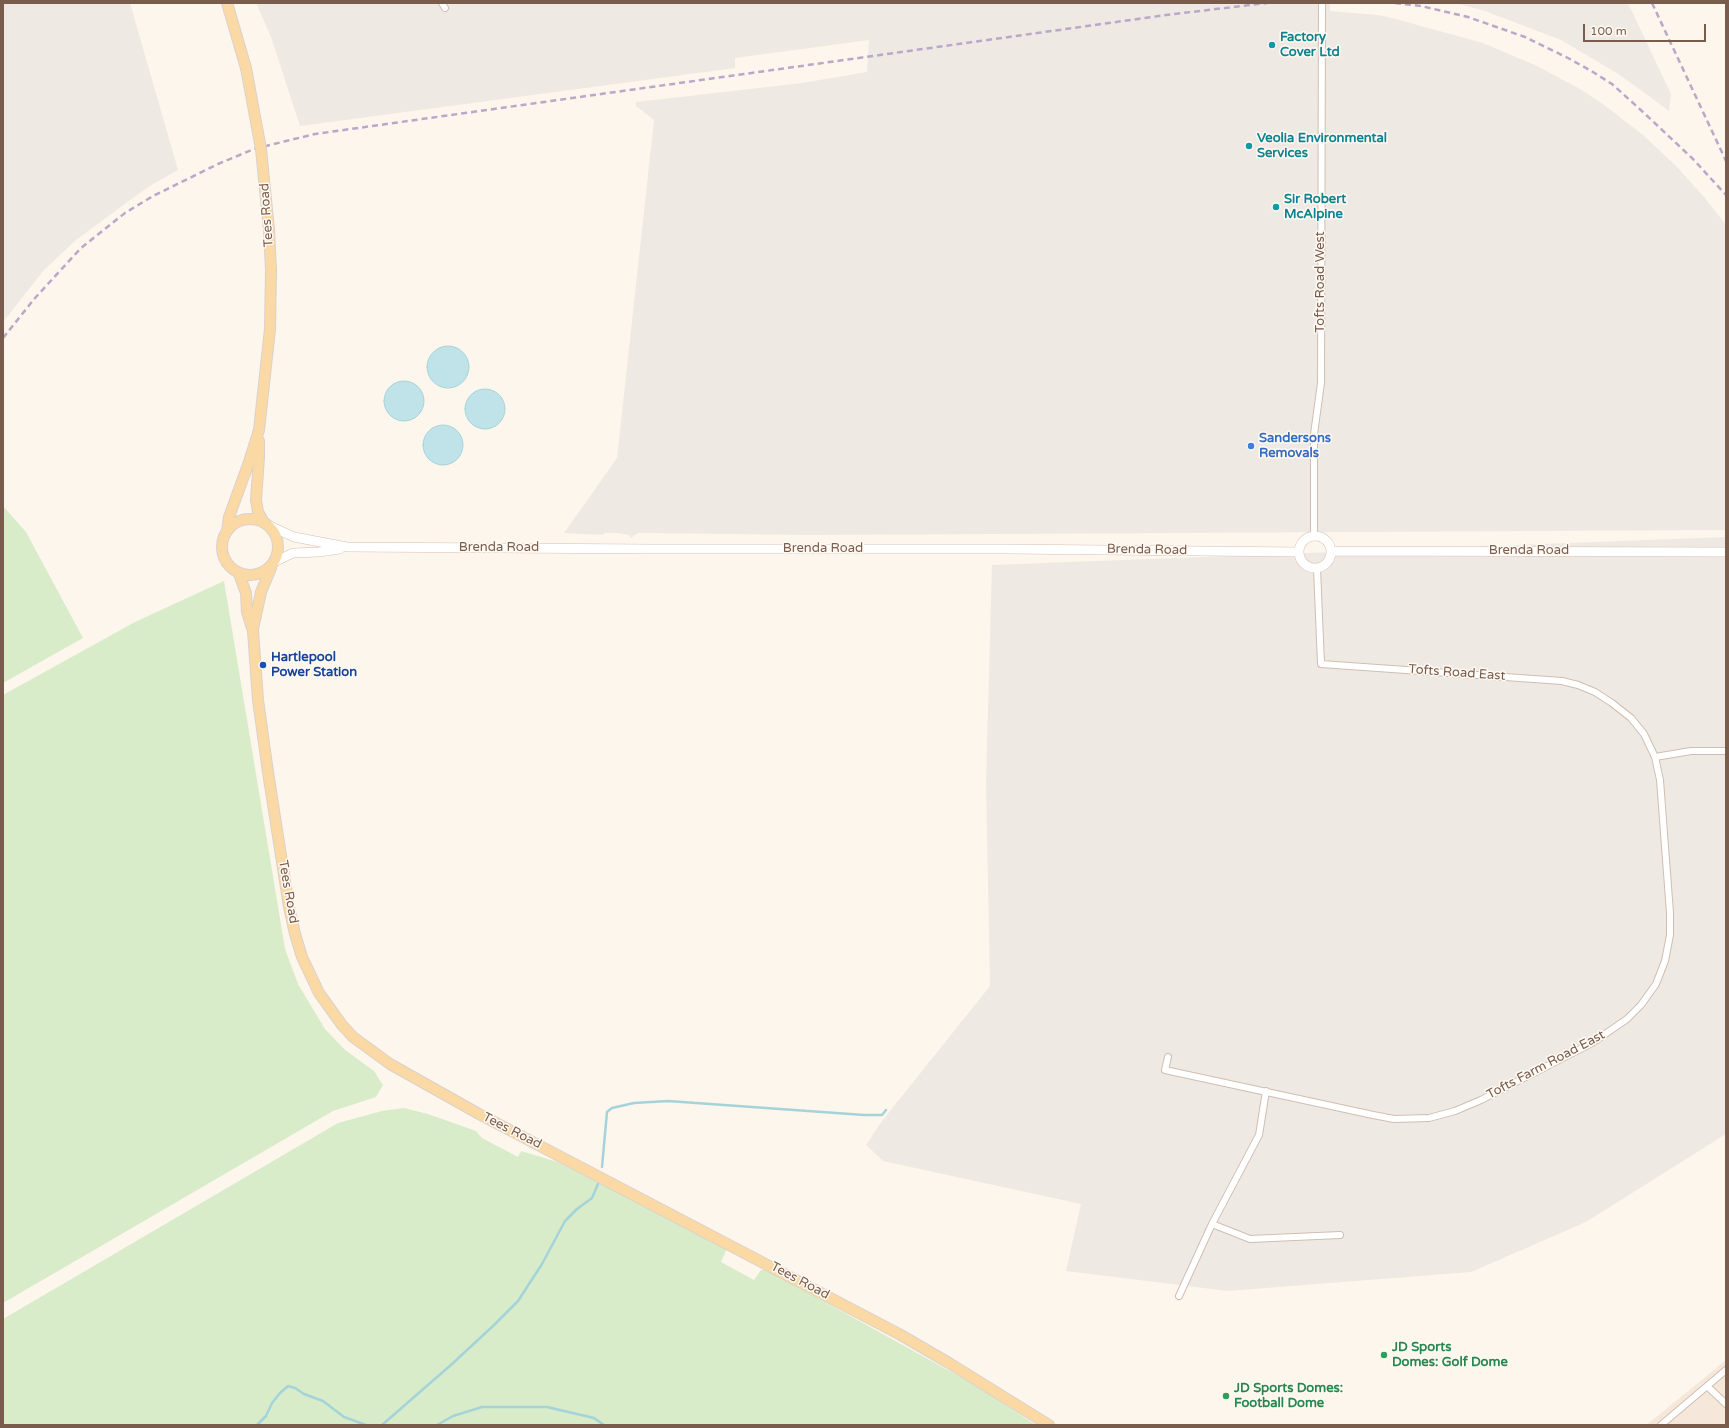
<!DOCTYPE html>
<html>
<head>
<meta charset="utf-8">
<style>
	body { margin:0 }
	#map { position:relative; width:1729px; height:1428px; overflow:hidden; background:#fdf6ec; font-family:"Varela Round",sans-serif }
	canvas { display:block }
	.frame { position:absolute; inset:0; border:4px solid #7a5c4d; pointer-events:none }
	.scale { position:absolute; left:1583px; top:24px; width:123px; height:18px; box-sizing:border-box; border:2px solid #7a5c4d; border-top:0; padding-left:5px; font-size:12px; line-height:14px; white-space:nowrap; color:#7a5c4d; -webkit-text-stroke:3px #fffaf3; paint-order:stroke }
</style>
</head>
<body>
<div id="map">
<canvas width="1729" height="1428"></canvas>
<div class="frame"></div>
<div class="scale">100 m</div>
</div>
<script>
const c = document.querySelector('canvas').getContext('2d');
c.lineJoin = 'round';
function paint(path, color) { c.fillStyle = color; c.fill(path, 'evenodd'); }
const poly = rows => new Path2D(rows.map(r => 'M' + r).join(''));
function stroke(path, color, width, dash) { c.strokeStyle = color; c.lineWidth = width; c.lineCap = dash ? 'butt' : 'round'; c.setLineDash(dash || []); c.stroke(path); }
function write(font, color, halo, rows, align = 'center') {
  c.font = font + ' "Varela Round",sans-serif'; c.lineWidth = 3; c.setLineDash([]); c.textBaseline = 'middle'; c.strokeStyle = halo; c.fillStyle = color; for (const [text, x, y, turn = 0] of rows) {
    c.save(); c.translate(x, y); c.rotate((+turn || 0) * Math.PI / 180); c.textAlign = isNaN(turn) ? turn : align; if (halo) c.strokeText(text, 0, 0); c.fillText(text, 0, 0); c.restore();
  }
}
const residential = poly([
	[1726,1360,1726,1425,1646,1425,1655,1418]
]);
const industrial = poly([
	[3,3,130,3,178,170,148,187,76,240,44,270,3,322],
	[256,3,1330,3,1330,11,1378,15,1392,18,1483,43,1537,66,1580,89,1603,104,1643,135,1676,166,1704,197,1726,225,1726,530,809,535,649,533,638,533,631,538,629,535,619,533,604,533,603,535,564,533,617,458,654,120,636,106,636,102,802,83,867,72,869,40,735,58,735,68,300,126,271,37],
	[1455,3,1628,3,1671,94,1669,111,1620,75,1561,40,1485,11],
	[1726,537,1726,1134,1586,1222,1471,1272,1228,1291,1066,1271,1081,1204,883,1161,866,1145,882,1121,990,986,986,783,992,565]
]);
const green = poly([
	[3,506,26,532,83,638,3,683],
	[224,581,285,949,298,984,325,1029,345,1050,374,1071,383,1085,376,1097,333,1111,3,1303,3,695,135,622],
	[404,1108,428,1114,476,1131,482,1138,518,1157,521,1151,558,1162,727,1248,721,1262,754,1280,761,1270,767,1270,975,1385,1036,1425,3,1425,3,1319,338,1123,382,1111]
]);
const water = poly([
	'427 367a21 21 0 1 1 42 0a21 21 0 1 1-42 0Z',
	'384 401a20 20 0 1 1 40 0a20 20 0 1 1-40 0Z',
	'465 409a20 20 0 1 1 40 0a20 20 0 1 1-40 0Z',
	'423 445a20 20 0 1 1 40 0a20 20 0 1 1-40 0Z'
]);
const stream = poly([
	[602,1167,607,1112,612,1108,634,1103,668,1101,864,1115,882,1115,886,1110],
	[257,1425,266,1416,272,1403,280,1393,288,1386,295,1388,304,1394,323,1401,344,1417,366,1425],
	[382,1425,452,1364,493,1326,518,1301,542,1264,565,1221,577,1209,592,1198,598,1184],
	[437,1425,453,1416,482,1407,547,1407,594,1418,604,1425]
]);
const street = poly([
	[442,3,445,8],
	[1314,536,1314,434,1321,383,1322,3],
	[1655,757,1691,751,1726,751],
	[1168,1057,1165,1070,1373,1115,1394,1119,1429,1118,1455,1111,1481,1100,1592,1043,1627,1019,1641,1005,1656,984,1665,961,1670,935,1670,913,1660,780,1655,757,1644,734,1631,718,1612,703,1595,692,1578,685,1562,681,1321,664,1317,568],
	[1212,1224,1250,1239,1340,1235],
	[1179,1296,1212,1224,1259,1135,1266,1091],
	[1707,1386,1726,1404],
	[1661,1425,1726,1370]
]);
const secondary = poly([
	[270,526,294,537,347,547,651,549,1008,549,1299,552],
	'1299 552a16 16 0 1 1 32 0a16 16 0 1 1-32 0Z',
	[1331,551,1726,552],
	[274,562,293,553,319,552,340,549]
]);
const primary = poly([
	[227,3,246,68],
	[259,441,259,457,256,500,258,512,263,521],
	'222 547a28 28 0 1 1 56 0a28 28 0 1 1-56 0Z',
	[227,531,229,517,249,462,259,430,270,329,271,270,269,230],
	[239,574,246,593,247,612,253,631,258,700,268,772,289,907,295,934,302,957,319,993,342,1025,353,1037,390,1064,479,1114,899,1334,949,1363,1049,1425],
	[253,629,261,592,271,568]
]);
const rail = poly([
	[1395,3,1421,6,1468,17,1525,37,1568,58,1593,72,1612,84,1643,112,1693,159,1726,195],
	[1652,3,1726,161],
	[3,338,35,298,81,248,125,213,153,196,218,164,254,149,286,141,315,134,1166,15,1267,3]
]);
const primaryBridge = poly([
	[246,68,261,149,269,230]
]);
const markers = [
	[1272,45,4,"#0f9aa8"],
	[1249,146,4,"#0f9aa8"],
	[1276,207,4,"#0f9aa8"],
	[1251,446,4,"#3f7fe0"],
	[263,665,4,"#1a4fb4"],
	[1384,1355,4,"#2e9e5b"],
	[1226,1396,4,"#2e9e5b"]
];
const cultureNames = [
	["Factory",1280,38],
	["Cover Ltd",1280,53],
	["Veolia Environmental",1257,139],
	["Services",1257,154],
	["Sir Robert",1284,200],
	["McAlpine",1284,215]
];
const streetNames = [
	["Tees Road",267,215,-94],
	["Tofts Road West",1321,282,-90],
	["Brenda Road",499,548],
	["Brenda Road",823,549],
	["Brenda Road",1147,550,1],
	["Brenda Road",1529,551],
	["Tofts Road East",1457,673,4],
	["Tees Road",288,892,80],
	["Tofts Farm Road East",1546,1065,-28],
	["Tees Road",512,1131,27],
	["Tees Road",800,1281,28]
];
const shopNames = [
	["Sandersons",1259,439],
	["Removals",1259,454]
];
const transitNames = [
	["Hartlepool",271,658],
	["Power Station",271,673]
];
const leisureNames = [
	["JD Sports",1392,1348],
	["Domes: Golf Dome",1392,1363],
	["JD Sports Domes:",1234,1389],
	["Football Dome",1234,1404]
];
paint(residential, '#f5e8da');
paint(industrial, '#efe9e4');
paint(green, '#d8ecc9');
paint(water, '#bfe3e8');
stroke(water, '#a5d3da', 1);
stroke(stream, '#a5d3da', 2.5);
stroke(street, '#d1beb0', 8);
stroke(secondary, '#d6c0b0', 10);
stroke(primary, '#dad1cd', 12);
stroke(street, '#fff', 6);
stroke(secondary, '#fff', 9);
stroke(primary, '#fbd9a5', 10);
stroke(rail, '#b9a8c9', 2.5, [6, 4]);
stroke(primaryBridge, '#dad1cd', 12, []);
stroke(primaryBridge, '#fbd9a5', 10);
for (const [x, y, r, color] of markers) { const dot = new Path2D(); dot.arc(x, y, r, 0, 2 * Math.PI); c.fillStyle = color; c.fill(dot); stroke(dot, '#fffaf3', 1.5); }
write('bold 13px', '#0d838f', '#fffaf3', cultureNames, 'left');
write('13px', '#7a5c4d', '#fffaf3', streetNames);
write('bold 13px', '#366cbe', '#fffaf3', shopNames, 'left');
write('bold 13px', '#164399', '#fffaf3', transitNames, 'left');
write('bold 13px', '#27864d', '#fffaf3', leisureNames, 'left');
</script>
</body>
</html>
